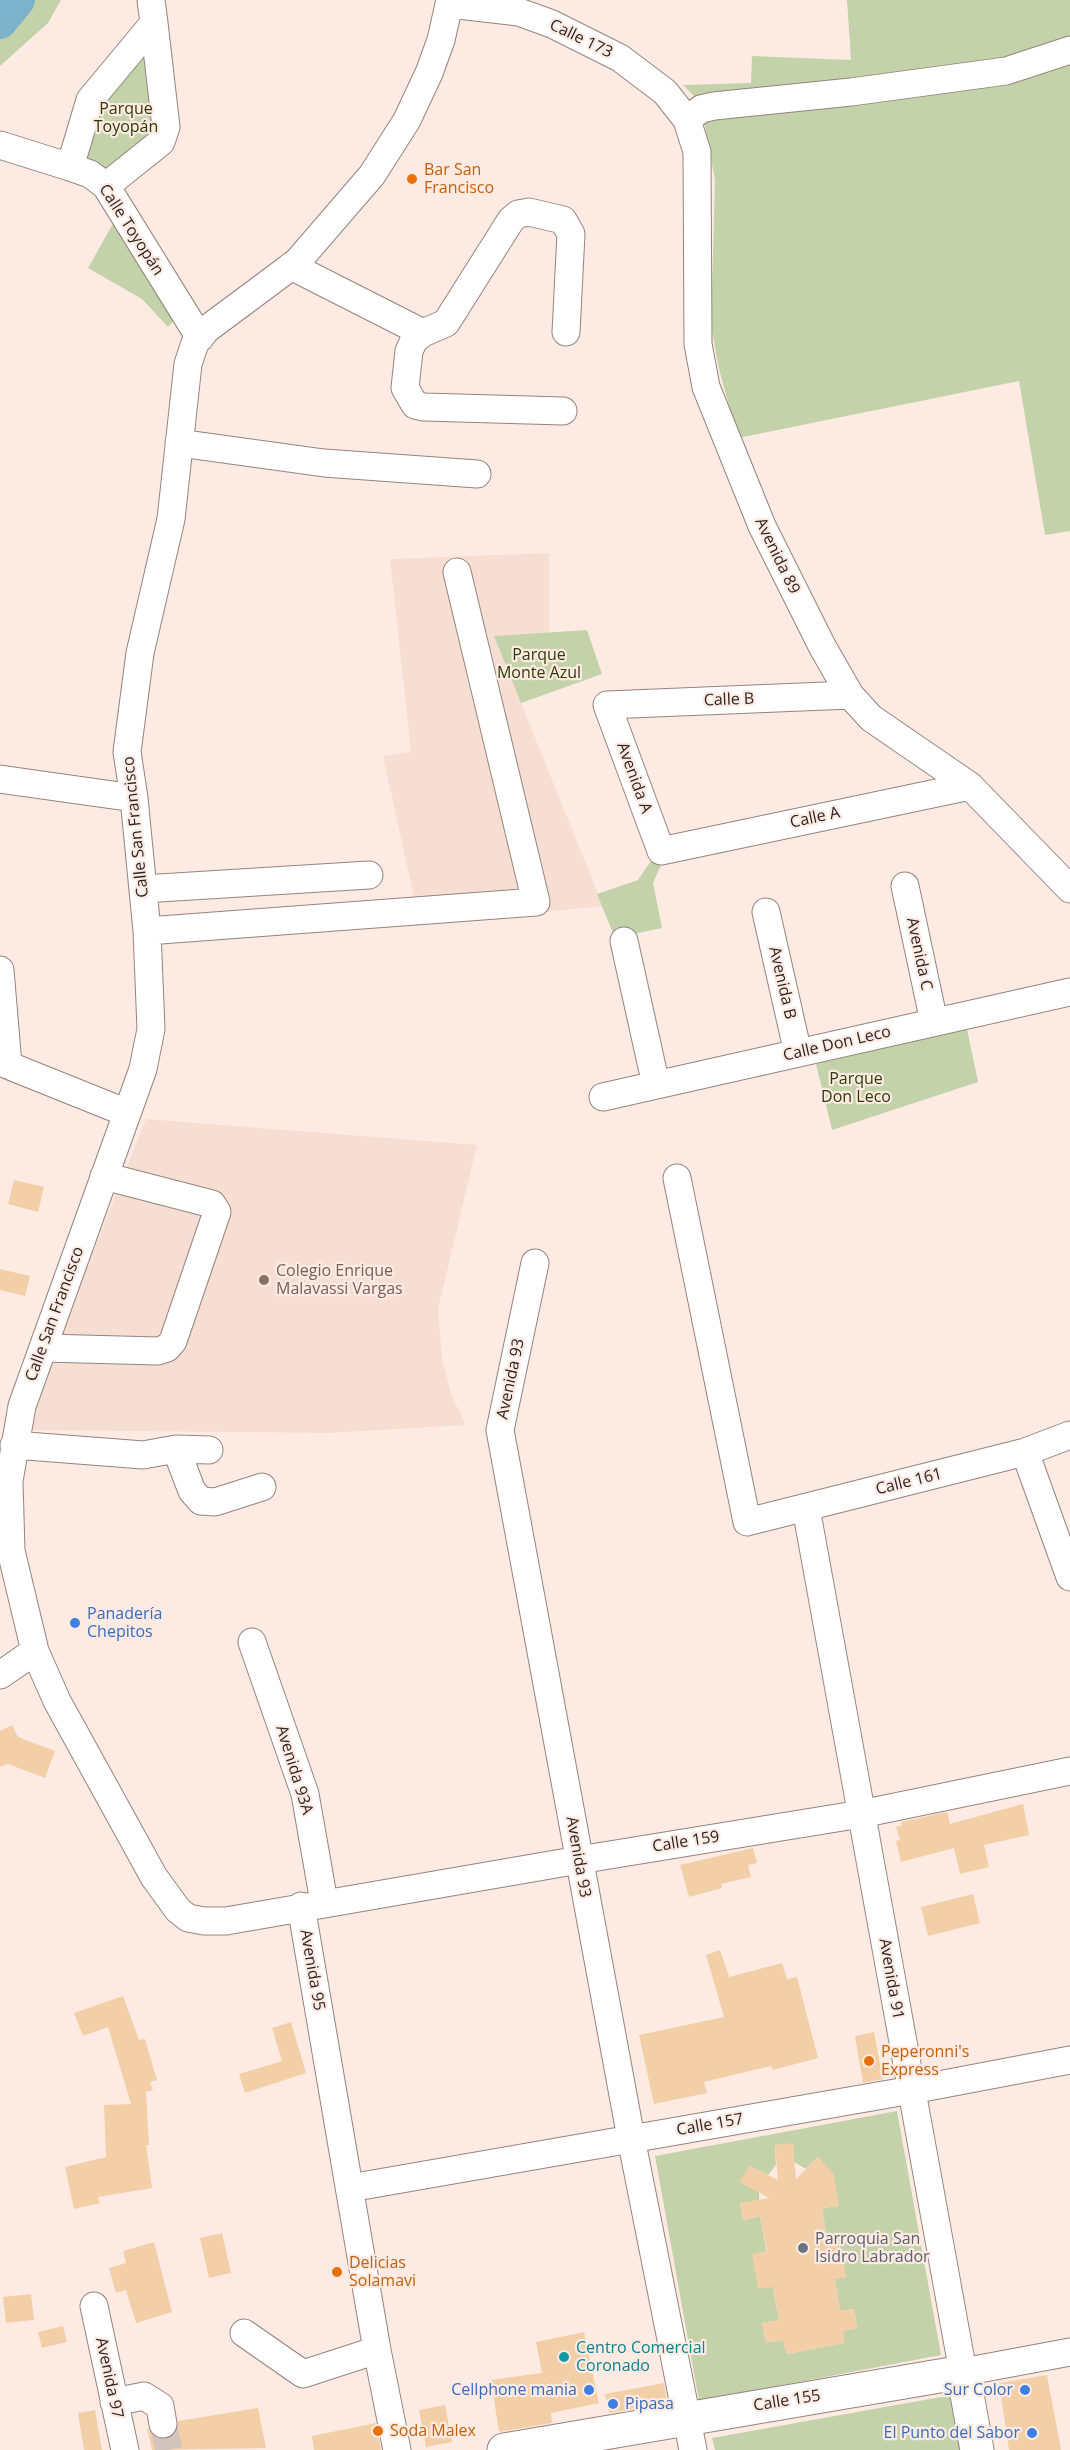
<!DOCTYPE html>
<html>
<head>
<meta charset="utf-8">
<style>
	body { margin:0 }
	canvas { display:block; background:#fdebe3 }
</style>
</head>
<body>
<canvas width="1070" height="2450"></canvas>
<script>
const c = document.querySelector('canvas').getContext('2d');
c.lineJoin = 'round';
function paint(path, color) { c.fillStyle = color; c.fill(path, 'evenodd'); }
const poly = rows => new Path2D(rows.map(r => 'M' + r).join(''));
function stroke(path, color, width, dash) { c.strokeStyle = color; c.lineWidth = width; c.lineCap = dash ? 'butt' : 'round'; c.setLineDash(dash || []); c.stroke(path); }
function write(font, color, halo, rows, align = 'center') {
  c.font = font + ' "Open Sans",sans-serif'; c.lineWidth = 4.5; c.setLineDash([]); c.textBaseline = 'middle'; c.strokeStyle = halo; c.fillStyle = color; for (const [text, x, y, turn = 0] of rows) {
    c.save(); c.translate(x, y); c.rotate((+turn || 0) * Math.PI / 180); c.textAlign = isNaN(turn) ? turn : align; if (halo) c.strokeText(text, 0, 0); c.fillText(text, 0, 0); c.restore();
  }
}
const built = poly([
	[549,553,549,633,494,636,603,906,414,925,162,941,415,902,383,756,411,752,390,559],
	[146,1119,477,1145,438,1309,442,1358,451,1394,466,1425,329,1433,30,1430,58,1340]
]);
const green = poly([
	[0,0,61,0,48,23,0,66],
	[847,0,1070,0,1070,531,1045,535,1019,381,738,438,719,369,711,326,715,180,704,121,695,97,683,85,751,83,752,56,851,60],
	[153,39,158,134,106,170,83,158,95,104],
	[115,220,179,315,168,327,142,299,88,268],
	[587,630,602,674,521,703,494,636],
	[653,858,661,865,653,883,662,928,615,938,597,894,638,880],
	[967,1029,978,1082,832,1130,816,1064],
	[897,2111,941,2355,699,2401,655,2156],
	[793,2144,794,2162,806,2169,818,2157,829,2170,838,2206,822,2208,828,2245,839,2244,846,2277,835,2279,840,2311,854,2309,857,2328,843,2331,844,2343,787,2354,783,2340,766,2342,762,2323,779,2320,760,2216,743,2220,740,2204,759,2200,759,2192,740,2182,750,2166,768,2175,776,2165,775,2145],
	[952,2395,962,2450,715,2450,712,2438]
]);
const river = poly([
	[0,22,18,0]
]);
const building = poly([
	[14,1180,44,1187,38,1212,8,1204],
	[0,1269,30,1276,25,1296,0,1290],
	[12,1725,18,1737,55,1751,45,1778,8,1764,0,1767,0,1731],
	[1023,1804,1029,1835,984,1845,989,1867,960,1874,954,1848,901,1862,896,1841,900,1840,896,1827,902,1825,901,1822,947,1812,950,1824],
	[753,1848,757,1863,748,1865,751,1877,721,1884,722,1888,689,1897,680,1865],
	[973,1894,980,1923,928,1936,921,1907],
	[720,1950,729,1977,782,1963,787,1979,797,1977,818,2058,773,2070,771,2066,704,2082,707,2093,654,2104,639,2035,724,2017,706,1955],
	[123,1996,139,2040,145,2039,157,2080,150,2082,153,2090,146,2092,149,2145,146,2145,152,2188,98,2197,100,2203,74,2209,65,2167,106,2157,104,2105,131,2104,108,2027,83,2036,74,2013],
	[291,2022,306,2073,245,2093,239,2074,282,2061,272,2028],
	[874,2032,883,2079,863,2083,855,2036],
	[793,2143,796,2179,818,2157,834,2175,839,2206,822,2208,828,2246,839,2244,846,2277,835,2279,840,2311,854,2309,857,2328,843,2331,845,2343,787,2354,783,2340,766,2343,762,2323,779,2320,773,2287,758,2289,752,2254,767,2251,760,2216,743,2220,740,2203,769,2198,739,2182,750,2166,778,2180,775,2145],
	[222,2233,231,2273,209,2278,200,2238],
	[154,2242,172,2312,136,2323,126,2290,116,2293,109,2268,126,2263,123,2251],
	[31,2294,34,2320,6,2323,3,2297],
	[63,2326,67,2342,42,2348,38,2332],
	[584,2332,599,2403,551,2413,552,2423,499,2432,491,2380,542,2373,536,2342],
	[1047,2375,1061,2450,1009,2450,999,2383],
	[664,2383,667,2400,663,2404,609,2413,605,2394],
	[445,2405,452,2442,426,2447,419,2410],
	[258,2408,266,2448,152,2450,147,2428,157,2438,166,2439,177,2430,178,2421],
	[95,2410,102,2450,84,2450,78,2413],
	[376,2423,381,2450,314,2450,312,2436]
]);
const minorTunnel = poly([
	[163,2424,169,2450]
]);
const minor = poly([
	[450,4,519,12,552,24,620,58,665,92,687,120,697,152,698,344,706,387,762,526,822,646,850,695,871,718,970,786,1070,889],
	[687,120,701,109,714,106,851,92,1006,71,1070,50],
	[0,145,70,167,90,174,106,186,200,338],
	[70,167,90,100,154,23,151,0],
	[106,186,161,142,166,127,154,23],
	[291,266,423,333],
	[563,411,424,407,415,405,405,388,409,351,414,340,423,333,446,323,511,220,518,214,529,212,563,220,571,234,566,332],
	[179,443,324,463,477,474],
	[850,695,607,705,661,851,970,786],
	[0,779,134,798],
	[905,886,934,1022],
	[143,889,369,875],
	[766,912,798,1053],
	[147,931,536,902,457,572],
	[624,941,656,1085],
	[0,970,8,1065],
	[0,1062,127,1113],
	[603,1097,1070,992],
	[677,1178,747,1522,1025,1452,1070,1435],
	[535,1263,500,1430,631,2138,693,2450],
	[44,1348,158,1351,167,1348,173,1341,217,1212,212,1204,104,1176],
	[14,1445,143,1455,176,1449,192,1491,201,1501,215,1502,262,1487],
	[176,1449,209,1450],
	[1025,1452,1070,1577],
	[806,1508,963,2372,1070,2352],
	[252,1642,305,1794,324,1902],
	[35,1651,57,1701,154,1877,178,1910,188,1918,204,1921,226,1921,579,1860,861,1814,1070,1771],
	[0,1675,35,1651,11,1551,9,1481,22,1406,143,1069,151,1029,147,931,134,798,127,752,140,653,171,519,188,364,195,343,207,329,297,262,372,175,407,120,429,73,441,40,450,0],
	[301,1906,377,2350,397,2450],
	[350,2188,912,2090,1070,2060],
	[94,2306,125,2450],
	[244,2333,303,2374,377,2350],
	[114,2402,144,2396,160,2406,163,2424]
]);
const major = poly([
	[504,2450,963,2372,977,2450]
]);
const markers = [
	[412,179,6,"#e8710a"],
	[264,1280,6,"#8d6e63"],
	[75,1623,6,"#3f7fe0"],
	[869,2061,6,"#e8710a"],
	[803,2248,6,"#6b7280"],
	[337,2272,6,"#e8710a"],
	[564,2357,6,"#0f9aa8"],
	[589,2390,6,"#3f7fe0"],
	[1025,2390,6,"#3f7fe0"],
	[613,2404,6,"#3f7fe0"],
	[378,2431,6,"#e8710a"],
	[1032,2433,6,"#3f7fe0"]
];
const streetNames = [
	["Calle 173",581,39,26],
	["Calle Toyopán",131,230,57],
	["Avenida 89",777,556,64],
	["Calle B",729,700,-2],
	["Avenida A",634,778,70],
	["Calle A",815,818,-12],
	["Calle San Francisco",136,827,-96],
	["Avenida C",919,954,78],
	["Avenida B",782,983,77],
	["Calle Don Leco",837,1044,-13],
	["Calle San Francisco",55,1314,-70],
	["Avenida 93",511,1379,-78],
	["Calle 161",909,1482,-14],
	["Avenida 93A",294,1770,73],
	["Calle 159",686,1842,-9],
	["Avenida 93",578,1857,80],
	["Avenida 95",312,1970,80],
	["Avenida 91",891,1979,80],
	["Calle 157",710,2125,-10],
	["Avenida 97",109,2378,78],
	["Calle 155",787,2401,-9]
];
const parkNames = [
	["Parque",126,109],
	["Toyopán",126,127],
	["Parque",539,655],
	["Monte Azul",539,673],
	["Parque",856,1079],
	["Don Leco",856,1097]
];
const foodNames = [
	["Bar San",424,170],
	["Francisco",424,188],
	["Peperonni's",881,2052],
	["Express",881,2070],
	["Delicias",349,2263],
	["Solamavi",349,2281],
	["Soda Malex",390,2431]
];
const educationNames = [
	["Colegio Enrique",276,1271],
	["Malavassi Vargas",276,1289]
];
const shopNames = [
	["Panadería",87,1614,"left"],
	["Chepitos",87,1632,"left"],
	["Cellphone mania",577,2390],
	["Sur Color",1013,2390],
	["Pipasa",625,2404,"left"],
	["El Punto del Sabor",1020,2433]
];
const worshipNames = [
	["Parroquia San",815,2239],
	["Isidro Labrador",815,2257]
];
const cultureNames = [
	["Centro Comercial",576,2348],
	["Coronado",576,2366]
];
paint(built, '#f7ded3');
paint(green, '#c3d2a9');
stroke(river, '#7cb3ca', 34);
paint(building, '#f3cfa7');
stroke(minorTunnel, '#d3c3bd', 27, [27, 14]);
stroke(minor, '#94847d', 29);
stroke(major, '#94847d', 35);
stroke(minor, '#fff', 27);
stroke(major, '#fff', 33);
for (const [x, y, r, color] of markers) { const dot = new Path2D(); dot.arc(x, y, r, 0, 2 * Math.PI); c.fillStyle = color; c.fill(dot); stroke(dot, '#fdebe3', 2); }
write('16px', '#2c2523', '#fdebe3', streetNames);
write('16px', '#2d3c06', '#fdebe3', parkNames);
write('16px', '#c56008', '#fdebe3', foodNames, 'left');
write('16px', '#785e54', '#fdebe3', educationNames, 'left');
write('16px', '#366cbe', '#fdebe3', shopNames, 'right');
write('16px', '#5b616d', '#fdebe3', worshipNames, 'left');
write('16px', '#0d838f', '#fdebe3', cultureNames, 'left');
</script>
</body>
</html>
